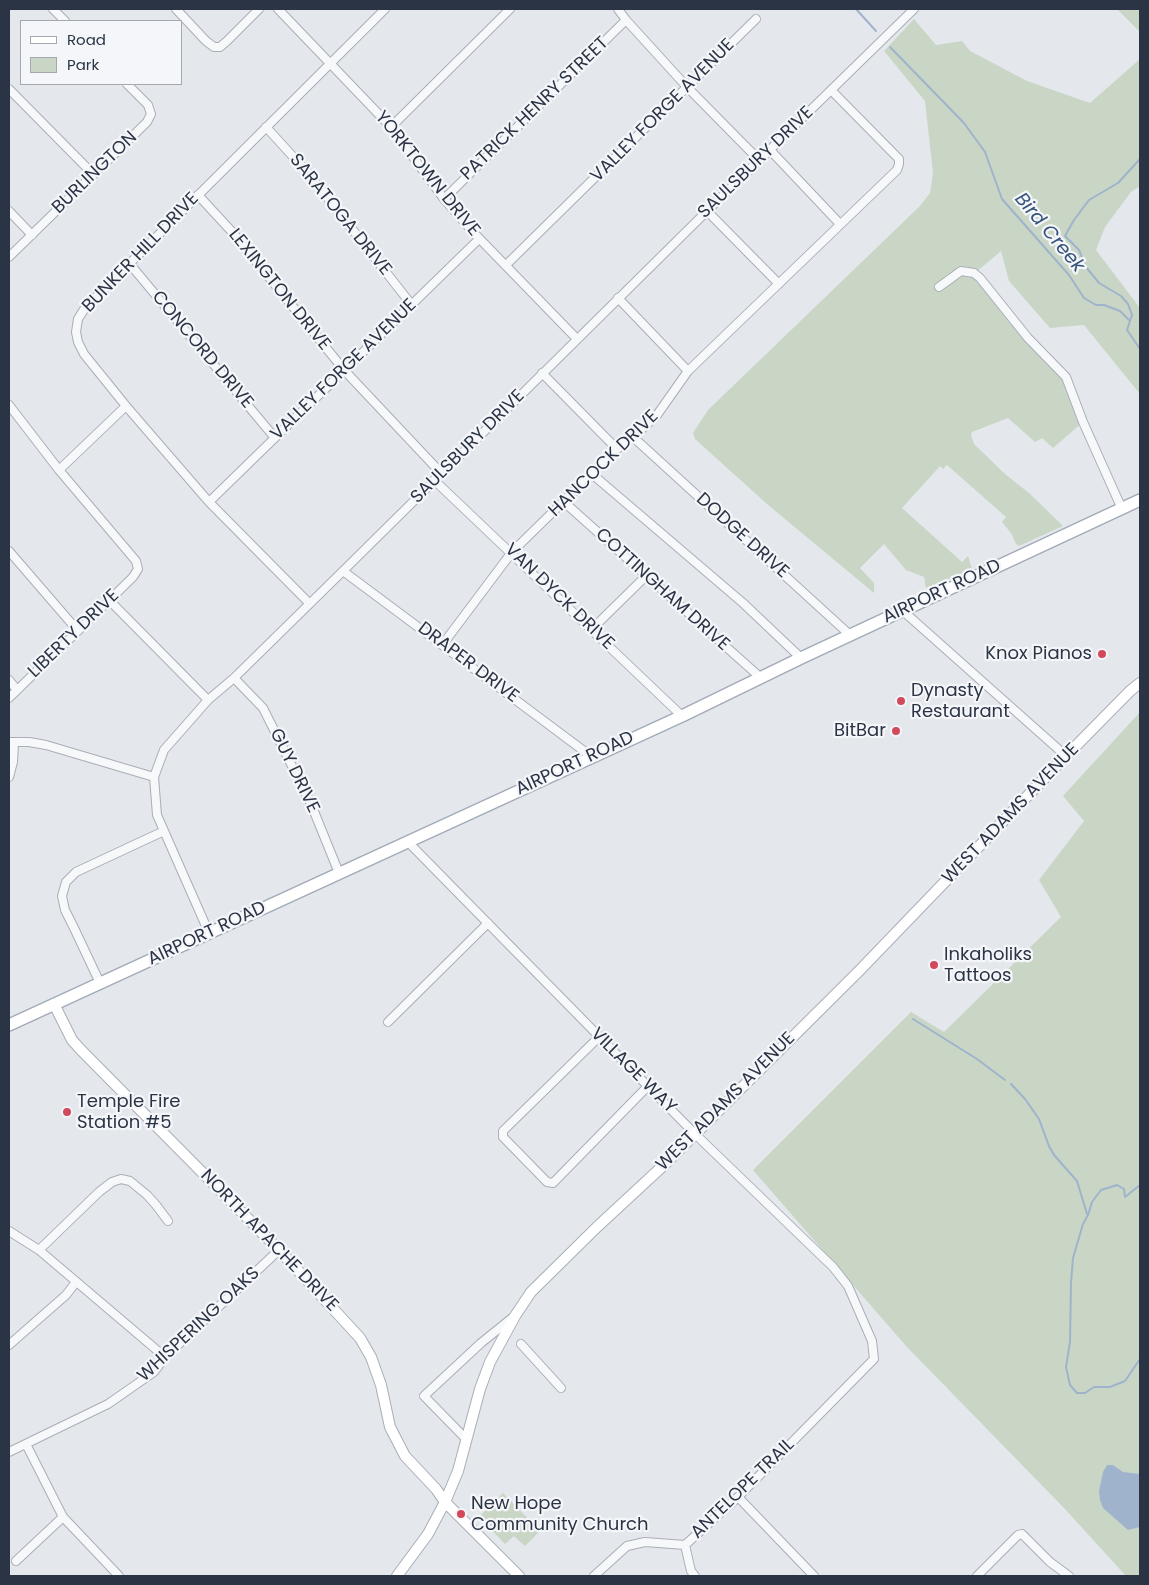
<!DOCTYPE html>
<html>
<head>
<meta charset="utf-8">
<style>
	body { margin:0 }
	#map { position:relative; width:1149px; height:1585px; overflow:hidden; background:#e4e7ec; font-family:Poppins,sans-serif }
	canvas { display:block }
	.frame { position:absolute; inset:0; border:10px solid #2b3445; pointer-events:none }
	.legend { position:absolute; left:20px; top:20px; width:162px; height:65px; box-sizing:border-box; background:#f4f6f9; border:1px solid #a4a8b1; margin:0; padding:6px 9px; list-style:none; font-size:15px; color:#2b3445 }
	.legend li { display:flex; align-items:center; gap:10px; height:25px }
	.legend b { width:25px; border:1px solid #a4a8b1 }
</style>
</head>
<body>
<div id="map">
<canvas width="1149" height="1585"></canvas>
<div class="frame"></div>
<ul class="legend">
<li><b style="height:6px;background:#fff"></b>Road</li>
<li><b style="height:14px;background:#c9d6c5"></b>Park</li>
</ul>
</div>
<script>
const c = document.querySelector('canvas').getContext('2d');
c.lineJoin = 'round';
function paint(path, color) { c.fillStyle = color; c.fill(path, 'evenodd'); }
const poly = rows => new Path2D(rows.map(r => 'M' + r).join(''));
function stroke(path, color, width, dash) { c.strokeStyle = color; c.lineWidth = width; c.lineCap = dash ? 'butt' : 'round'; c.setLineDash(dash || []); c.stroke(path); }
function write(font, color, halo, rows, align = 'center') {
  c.font = font + ' Poppins,sans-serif'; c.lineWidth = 4.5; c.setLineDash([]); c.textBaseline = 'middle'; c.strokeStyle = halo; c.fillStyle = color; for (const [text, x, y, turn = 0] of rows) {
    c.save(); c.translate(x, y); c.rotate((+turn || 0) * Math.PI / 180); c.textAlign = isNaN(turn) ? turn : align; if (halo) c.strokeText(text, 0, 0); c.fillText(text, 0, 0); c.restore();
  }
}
const green = poly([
	[1117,9,1140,9,1140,32],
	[914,19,936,45,962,41,970,51,1027,81,1090,103,1140,59,1140,186,1131,192,1105,227,1096,250,1140,308,1140,394,1084,325,1050,328,1009,281,1001,251,975,273,1066,377,1083,422,1053,448,1042,438,1035,442,1008,418,972,432,971,435,974,444,1005,474,1029,493,1063,526,1019,546,1016,544,1011,533,1002,522,1006,517,947,465,943,469,940,466,902,508,962,562,968,556,972,569,926,588,924,577,906,570,884,544,860,568,874,583,874,593,767,504,695,439,693,433,708,410,920,206,930,193,933,173,925,101,884,51],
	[1140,712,1140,1576,1126,1576,1064,1508,906,1346,753,1170,911,1012,944,1032,1061,917,1039,880,1084,821,1063,796],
	[503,1493,540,1531,525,1546,514,1536,505,1544,479,1517]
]);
const water = poly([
	[1107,1465,1113,1465,1123,1472,1140,1474,1140,1527,1128,1530,1103,1508,1100,1500,1099,1491,1103,1472]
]);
const stream = poly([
	[856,9,876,31],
	[890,47,964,123,985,152,1002,199,1069,275,1084,298,1096,305,1104,305,1120,311,1130,321,1127,330,1140,349],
	[1130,321,1132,315,1128,304,1121,296,1099,283,1086,267,1079,250,1065,236,1074,220,1089,200,1118,183,1140,159],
	[913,1019,977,1059,1005,1080],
	[1011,1084,1025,1099,1039,1119,1049,1146,1054,1155,1077,1181,1087,1214],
	[1140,1185,1125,1197,1124,1189,1117,1185,1101,1190,1092,1202,1088,1215,1083,1224,1073,1258,1071,1283,1070,1342,1066,1367,1070,1385,1077,1393,1085,1393,1094,1387,1110,1387,1125,1381,1140,1359]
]);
const street = poly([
	[53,9,65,21],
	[176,9,206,41,214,47,220,47,227,41,259,9],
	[278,9,391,127,444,199,474,233,577,339],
	[618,9,626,20,687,87,759,160],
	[9,89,93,174],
	[266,127,308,173,411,304],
	[391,127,510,9],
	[770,150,840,224],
	[198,195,234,234,344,370,441,473],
	[444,199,626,20],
	[9,211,32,235],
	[707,211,779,284],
	[9,257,147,122,151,114,148,105,127,84],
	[129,263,275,438],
	[506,265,756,19],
	[939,287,961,271,974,273,980,278,1028,338,1066,377,1083,422,1122,509],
	[618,298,688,371],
	[542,373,617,449],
	[9,405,59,470,136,561,138,569,133,577,9,698],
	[633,437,850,635],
	[59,470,126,406],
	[592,474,743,603,801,658],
	[434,480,682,716],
	[209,502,479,239],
	[564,502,761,678],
	[9,551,78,631],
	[343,571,592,757],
	[109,600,208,700],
	[309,603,209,502,126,406,84,354,78,342,76,332,78,319,85,308,385,9],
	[903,611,1066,756],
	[592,629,646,576],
	[443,644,512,552,617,449,633,437,657,415,688,371,897,170,899,164,899,159,831,90],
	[234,678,263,708,311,804,339,873],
	[9,680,17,690],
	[9,742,29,742,46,745,154,777],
	[9,777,13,762,14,742],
	[408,842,694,1133,833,1267,848,1286,872,1341,874,1359,738,1497,685,1545,645,1542,627,1546,594,1576],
	[209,933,157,815,154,777,164,750,208,700,234,678,343,571,701,217,914,9],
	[100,983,74,928,65,910,62,896,66,882,76,872,164,831],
	[388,1022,488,923],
	[599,1037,503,1131,503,1137,547,1182,553,1183,648,1086],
	[9,1231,39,1250,165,1357],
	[39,1250,99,1192,112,1182,121,1179,130,1181,147,1195,156,1205,168,1221],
	[521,1344,561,1388],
	[9,1345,66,1295,76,1282],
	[467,1440,424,1396,481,1343,512,1318],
	[26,1444,63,1517,119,1576],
	[9,1452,108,1404,154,1372,165,1357,279,1250],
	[738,1497,814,1576],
	[685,1545,691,1571,695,1576],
	[16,1561,63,1517],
	[977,1576,1018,1535,1022,1534,1050,1562,1069,1576]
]);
const secondary = poly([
	[54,1004,72,1040,80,1049,279,1250,360,1338,371,1357,381,1385,390,1427,405,1456,436,1489,445,1502,519,1576],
	[397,1576,428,1534,445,1502,458,1471,480,1389,490,1362,515,1316,531,1292,597,1227,665,1164,860,970,1066,756,1130,691,1140,683]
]);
const primary = poly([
	[9,1025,682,716,801,658,1140,500]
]);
const markers = [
	[1102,654,5,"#d1495b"],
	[901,701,5,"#d1495b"],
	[896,731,5,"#d1495b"],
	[934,965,5,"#d1495b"],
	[67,1112,5,"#d1495b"],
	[461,1514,5,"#d1495b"]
];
const streetNames = [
	["PATRICK HENRY STREET",535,109,-44],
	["VALLEY FORGE AVENUE",663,111,-45],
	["SAULSBURY DRIVE",756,163,-44],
	["BURLINGTON",95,173,-44],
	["YORKTOWN DRIVE",427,174,51],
	["SARATOGA DRIVE",340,215,51],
	["BUNKER HILL DRIVE",141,253,-46],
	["LEXINGTON DRIVE",279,290,51],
	["CONCORD DRIVE",202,350,50],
	["VALLEY FORGE AVENUE",344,370,-44],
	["SAULSBURY DRIVE",468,447,-45],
	["HANCOCK DRIVE",604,464,-44],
	["DODGE DRIVE",742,536,42],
	["COTTINGHAM DRIVE",662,590,42],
	["AIRPORT ROAD",942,592,-25],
	["VAN DYCK DRIVE",559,597,44],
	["LIBERTY DRIVE",74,634,-44],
	["DRAPER DRIVE",468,663,37],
	["AIRPORT ROAD",575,764,-25],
	["GUY DRIVE",294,771,64],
	["WEST ADAMS AVENUE",1011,814,-46],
	["AIRPORT ROAD",207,934,-25],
	["VILLAGE WAY",633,1071,45],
	["WEST ADAMS AVENUE",726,1102,-45],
	["NORTH APACHE DRIVE",269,1241,46],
	["WHISPERING OAKS",199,1325,-43],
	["ANTELOPE TRAIL",743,1489,-44]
];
const poiNames = [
	["Knox Pianos",1092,654,"right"],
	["Dynasty",911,691],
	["Restaurant",911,712],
	["BitBar",886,731,"right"],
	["Inkaholiks",944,955],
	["Tattoos",944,976],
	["Temple Fire",77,1102],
	["Station #5",77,1123],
	["New Hope",471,1504],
	["Community Church",471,1525]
];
const waterNames = [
	["Bird Creek",1049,233,50]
];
paint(green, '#c9d6c5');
paint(water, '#9fb4cc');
stroke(stream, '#9fb4cc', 2);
stroke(street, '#a9aeb7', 10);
stroke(secondary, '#a9aeb7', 12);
stroke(primary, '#a3abb8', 14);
stroke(street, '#f7f8fa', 8);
stroke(secondary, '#fff', 10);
stroke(primary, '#fff', 11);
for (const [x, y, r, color] of markers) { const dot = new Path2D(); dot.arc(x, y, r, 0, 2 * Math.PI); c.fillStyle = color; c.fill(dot); stroke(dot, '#f4f6f9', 2); }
write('18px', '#2b3445', '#f4f6f9', streetNames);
write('18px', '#2b3445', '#f4f6f9', poiNames, 'left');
write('italic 19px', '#34527a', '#f4f6f9', waterNames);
</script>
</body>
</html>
